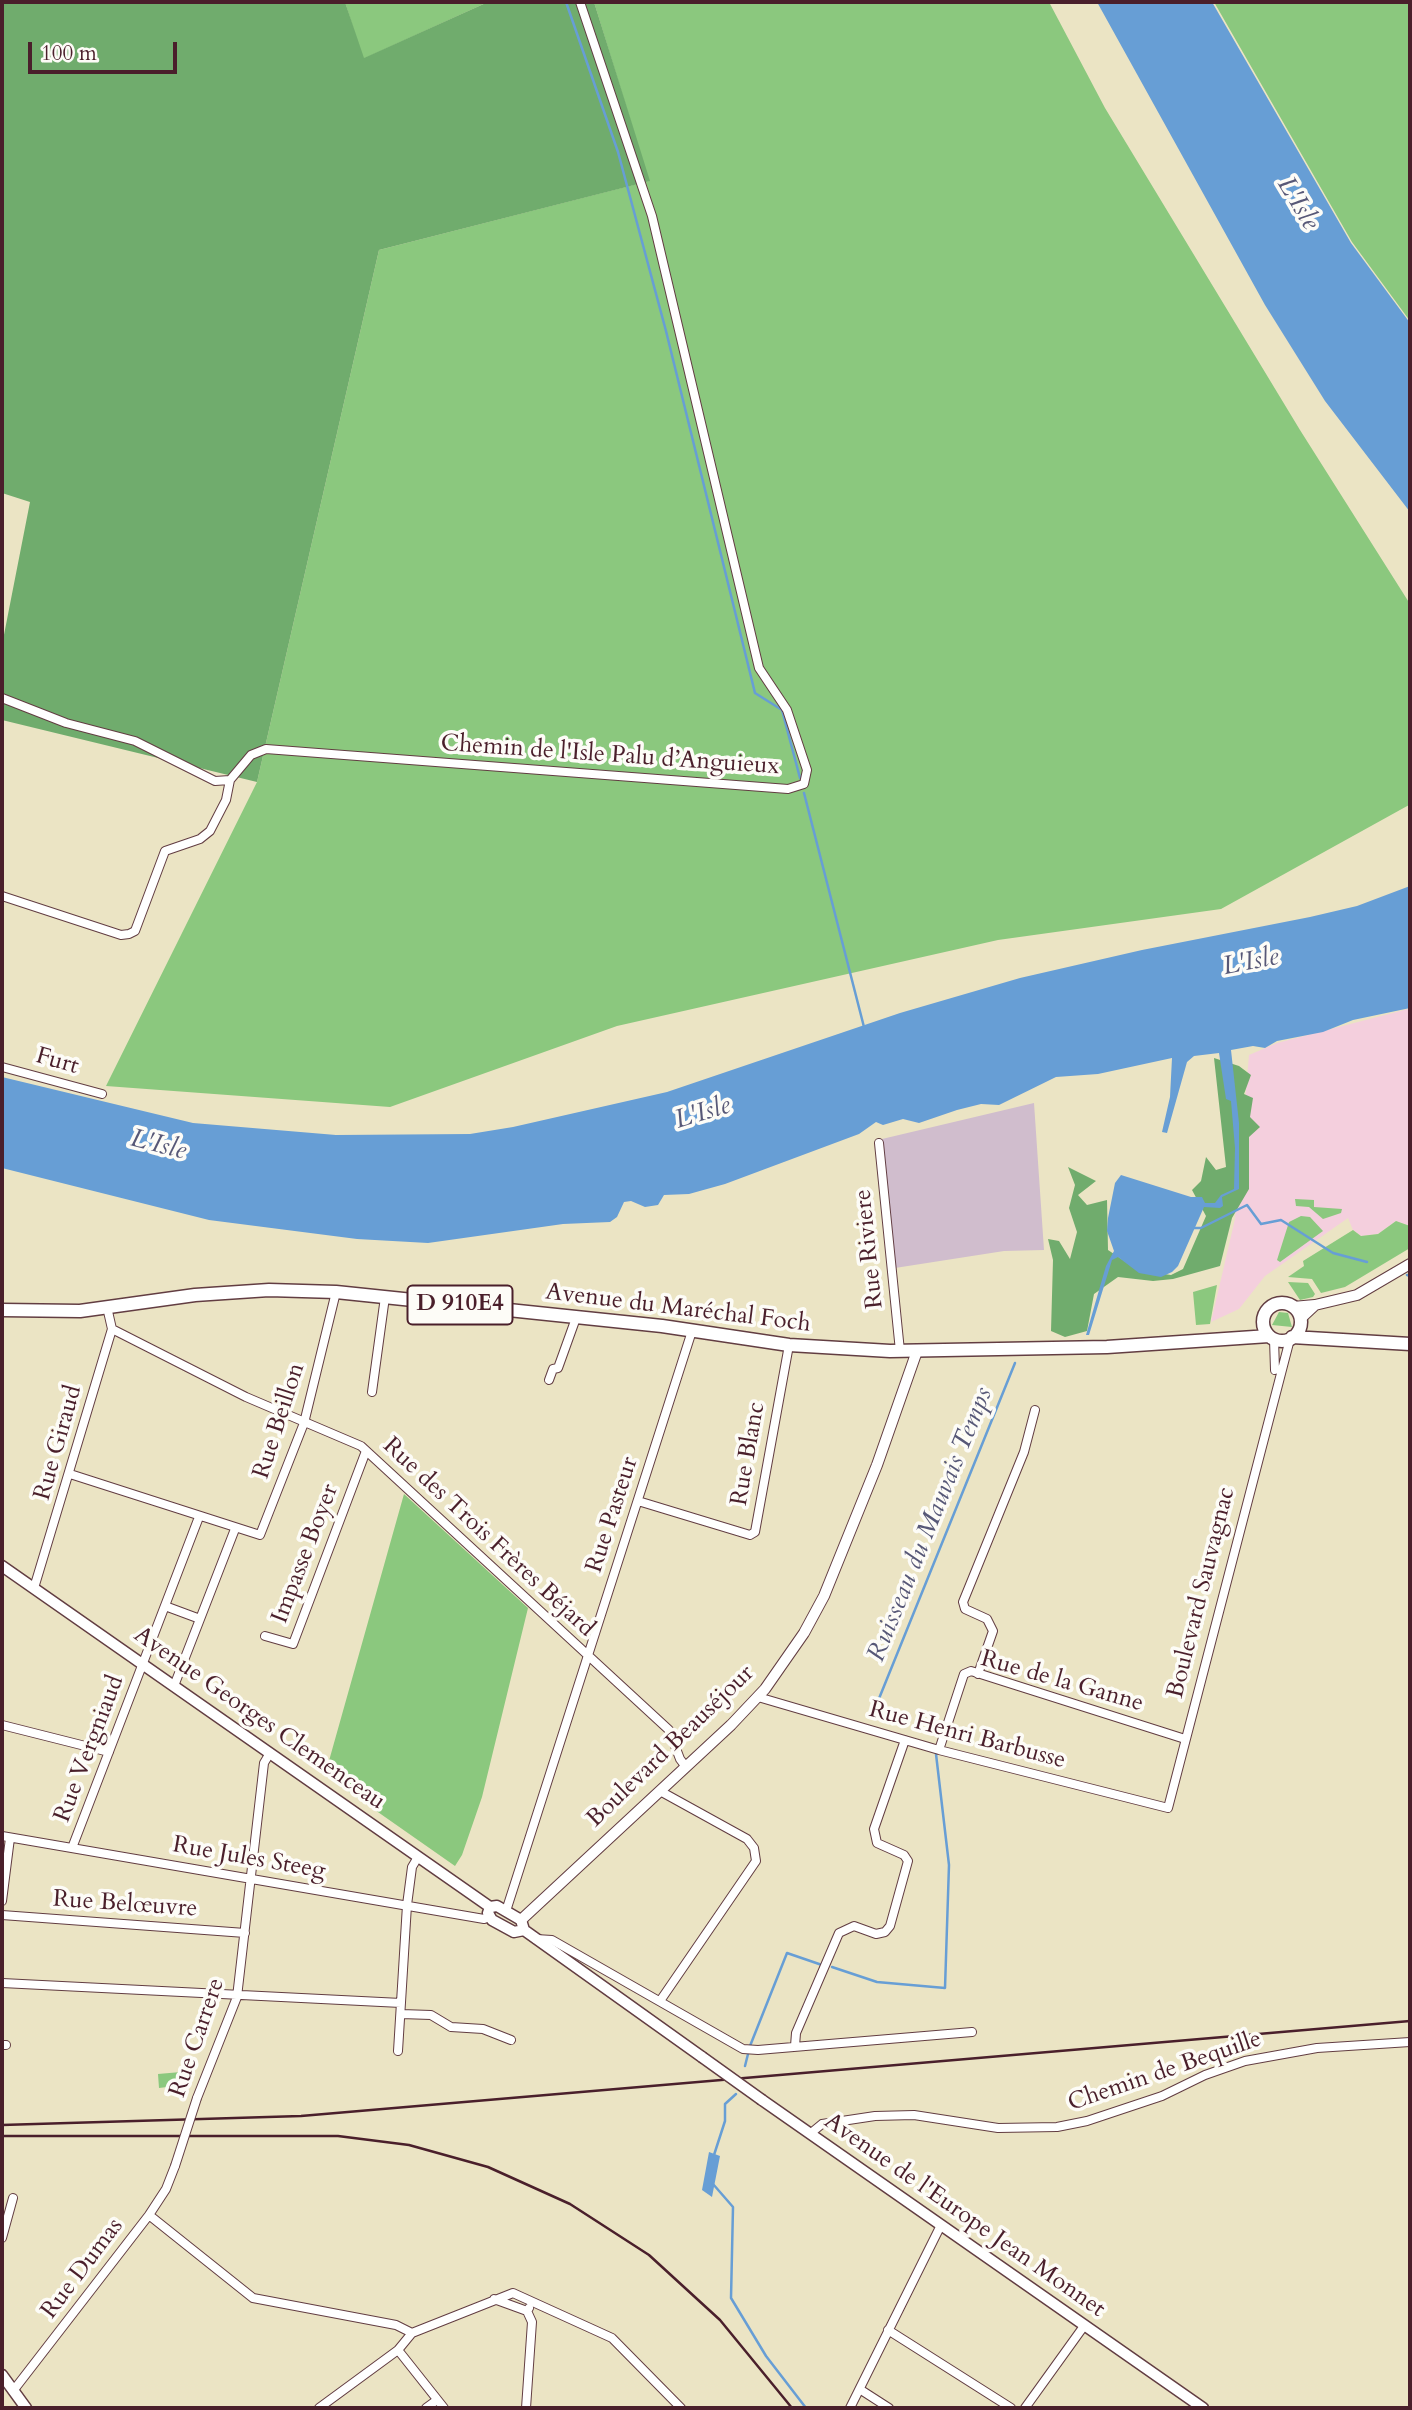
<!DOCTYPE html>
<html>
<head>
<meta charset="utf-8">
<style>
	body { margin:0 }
	#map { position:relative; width:1412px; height:2410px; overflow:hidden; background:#ebe4c4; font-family:Cardo,serif }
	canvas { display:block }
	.frame { position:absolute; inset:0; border:4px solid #4a1f2b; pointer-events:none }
	.scale { position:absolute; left:28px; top:42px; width:149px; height:32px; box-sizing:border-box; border:4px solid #4a1f2b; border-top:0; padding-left:9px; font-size:21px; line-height:24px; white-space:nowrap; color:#4a1f2b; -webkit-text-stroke:5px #fdfcf7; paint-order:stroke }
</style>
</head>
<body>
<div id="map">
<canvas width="1412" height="2410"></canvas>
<div class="frame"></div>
<div class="scale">100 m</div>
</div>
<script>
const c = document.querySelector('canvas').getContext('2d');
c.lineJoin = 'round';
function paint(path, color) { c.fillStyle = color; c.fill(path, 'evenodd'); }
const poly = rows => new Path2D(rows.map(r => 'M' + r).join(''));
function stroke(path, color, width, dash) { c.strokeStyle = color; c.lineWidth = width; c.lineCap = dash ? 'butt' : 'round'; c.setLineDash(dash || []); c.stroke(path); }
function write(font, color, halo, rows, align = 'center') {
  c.font = font + ' Cardo,serif'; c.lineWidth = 7; c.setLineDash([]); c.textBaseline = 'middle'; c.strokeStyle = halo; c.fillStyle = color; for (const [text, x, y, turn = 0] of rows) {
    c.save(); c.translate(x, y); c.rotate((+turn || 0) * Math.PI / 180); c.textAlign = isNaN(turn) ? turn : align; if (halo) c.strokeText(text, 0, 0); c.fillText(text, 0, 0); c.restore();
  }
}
const built = poly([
	[1408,1009,1410,1226,1396,1221,1378,1234,1361,1236,1353,1230,1348,1218,1265,1276,1239,1309,1211,1322,1235,1219,1249,1055,1277,1043]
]);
const industrial = poly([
	[1034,1103,1044,1250,1004,1251,895,1268,882,1139]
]);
const green = poly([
	[345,2,488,2,363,59],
	[594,2,1049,2,1105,108,1300,430,1410,604,1409,805,1221,909,998,940,617,1026,390,1107,106,1086,257,782,379,250,649,181],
	[1214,2,1410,2,1410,321,1352,242],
	[1295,1199,1314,1200,1314,1207,1342,1209,1341,1213,1323,1219,1309,1207,1296,1206],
	[1301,1216,1310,1217,1323,1231,1280,1262,1277,1260,1289,1222],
	[1396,1221,1410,1226,1410,1248,1345,1287,1321,1293,1312,1279,1288,1277,1304,1266,1303,1261,1353,1230,1361,1236,1378,1234],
	[1288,1282,1308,1283,1315,1294,1313,1297,1300,1300],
	[1217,1285,1210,1324,1196,1325,1193,1292],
	[1279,1312,1288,1313,1292,1327,1272,1325],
	[404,1494,528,1608,482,1797,462,1855,455,1866,325,1775],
	[181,2072,183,2085,159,2088,158,2074]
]);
const forest = poly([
	[2,2,345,2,364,58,488,2,594,2,650,181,379,250,257,782,2,720,2,645,30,502,2,493],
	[1214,1058,1239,1066,1251,1075,1244,1094,1253,1098,1250,1117,1260,1127,1249,1137,1249,1189,1232,1218,1220,1266,1173,1279,1153,1281,1118,1277,1094,1294,1087,1331,1065,1337,1051,1331,1053,1260,1048,1239,1059,1241,1070,1259,1077,1232,1069,1208,1075,1185,1068,1167,1096,1181,1078,1195,1087,1205,1107,1200,1108,1250,1138,1270,1171,1275,1183,1269,1206,1216,1192,1190,1201,1181,1206,1157,1216,1170,1226,1167]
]);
const water = poly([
	[1097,2,1212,2,1351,243,1410,323,1410,512,1325,401,1265,305],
	[1410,886,1410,1008,1353,1020,1323,1032,1277,1041,1265,1048,1253,1046,1231,1050,1239,1123,1239,1189,1222,1197,1223,1206,1220,1208,1204,1207,1178,1266,1172,1272,1161,1277,1139,1273,1118,1257,1112,1260,1089,1335,1086,1335,1106,1266,1114,1251,1107,1231,1108,1218,1115,1183,1121,1175,1191,1197,1202,1197,1205,1203,1215,1203,1221,1195,1234,1189,1235,1148,1231,1101,1226,1099,1219,1053,1194,1056,1187,1062,1167,1133,1162,1132,1170,1097,1172,1058,1098,1074,1056,1077,999,1105,981,1104,957,1110,919,1123,903,1119,883,1125,876,1122,859,1134,725,1184,689,1194,664,1195,658,1205,645,1207,631,1201,624,1202,617,1217,610,1222,563,1224,428,1243,357,1239,209,1220,2,1168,2,1077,193,1123,336,1135,470,1134,513,1127,667,1092,900,1013,1020,978,1142,950,1310,917,1357,906],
	[709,2152,720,2156,712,2197,702,2190]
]);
const stream = poly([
	[566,2,618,152,666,331,755,693,782,710,800,778],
	[804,793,864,1027],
	[1194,1228,1201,1228,1247,1205,1261,1224,1281,1220,1333,1253,1367,1262],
	[1407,1275,1410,1276],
	[878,1701,1015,1363],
	[832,1967,877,1982,945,1988,949,1865,936,1754],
	[750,2046,787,1953,822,1965],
	[745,2066,748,2054],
	[714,2155,725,2121,725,2104,736,2094],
	[713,2184,733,2207,731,2298,766,2356,806,2408]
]);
const minor = poly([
	[2,698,66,723,135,741,215,781,230,780,251,755,266,749,788,789,804,784,807,770,787,710,759,668,652,216,580,2],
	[2,896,121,935,129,934,135,931,165,851,200,839,210,831,226,800,230,780],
	[2,1067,102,1094],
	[879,1143,900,1351],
	[112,1329,246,1397,361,1446,669,1730,680,1759,686,1767],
	[1274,1339,1275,1370],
	[549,1380,553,1369,558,1368,576,1318],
	[372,1392,385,1297],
	[70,1474,260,1535,304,1423,336,1292],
	[638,1501,750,1535,755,1532,789,1345],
	[34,1588,112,1329,107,1307],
	[165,1606,200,1619],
	[265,1636,293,1644,366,1451],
	[978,1674,993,1631,987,1619,965,1609,963,1602,1024,1452,1035,1410],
	[174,1686,235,1529],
	[758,1697,939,1750,1168,1808,1290,1339],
	[2,1725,109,1752],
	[939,1750,964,1674,971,1671,1185,1739],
	[2,1836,484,1919,489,1917],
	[72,1848,199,1517],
	[2,1901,10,1838],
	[506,1911,692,1331],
	[2,1915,245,1933],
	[536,1939,552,1940,743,2049,758,2050,972,2032],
	[2,1983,401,2003],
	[660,2001,756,1861,754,1848,747,1839,660,1791],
	[401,2014,431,2015,451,2027,483,2029,511,2040],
	[2,2045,6,2045],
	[795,2046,796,2033,839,1933,854,1926,876,1934,885,1932,890,1926,908,1861,904,1855,877,1843,874,1829,905,1740],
	[398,2051,407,1905,412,1867,418,1857],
	[197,2098,237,1997,264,1763,270,1753],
	[811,2133,822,2124,875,2116,914,2115,998,2128,1057,2127,1087,2121,1162,2096,1205,2075,1245,2061,1317,2048,1410,2042],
	[149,2215,253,2298,396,2325,412,2333],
	[2,2238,13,2198],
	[494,2299,527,2311,529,2308],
	[888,2330,1011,2408],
	[398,2350,444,2408],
	[861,2390,889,2408],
	[13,2391,149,2215,166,2189,175,2166],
	[319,2408,398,2350,412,2333,513,2293,612,2338,681,2408],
	[426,2408,437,2400],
	[526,2408,532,2322,527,2311],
	[850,2408,941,2225],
	[1025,2408,1084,2326]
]);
const tertiary = poly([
	[1293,1307,1315,1305,1357,1295,1410,1264],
	[1300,1319,1315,1305],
	[521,1920,731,1725,765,1689,804,1633,824,1596,877,1465,917,1351]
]);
const secondary = poly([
	[2,1566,490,1907,497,1906,521,1920,524,1930,514,1932,492,1920,488,1913,490,1907],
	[524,1930,702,2057],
	[762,2100,1203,2408],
	[2,2375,26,2408]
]);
const primary = poly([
	'1263 1322a19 19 0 1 1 38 0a19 19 0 1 1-38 0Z',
	[2,1310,80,1311,195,1295,269,1290,336,1292,662,1326,789,1345,890,1351,1107,1347,1269,1336],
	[1292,1337,1410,1344]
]);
const rail = poly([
	[2,2125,301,2116,1410,2021],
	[2,2136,338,2136,409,2145,488,2167,570,2204,649,2255,720,2320,792,2408]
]);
const minorBridge = poly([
	[175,2166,197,2098]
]);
const secondaryBridge = poly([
	[702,2057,762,2100]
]);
const shields = [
	[460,1305,105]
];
const shieldNames = [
	["D 910E4",460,1305]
];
const streetNames = [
	["Chemin de l'Isle Palu d’Anguieux",610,756,4],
	["Furt",57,1062,16],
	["Rue Riviere",870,1249,-96],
	["Avenue du Maréchal Foch",678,1309,7],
	["Rue Beillon",280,1421,-72],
	["Rue Giraud",59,1443,-74],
	["Rue Blanc",749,1454,-80],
	["Rue Pasteur",613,1515,-72],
	["Rue des Trois Frères Béjard",488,1538,43],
	["Impasse Boyer",306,1554,-69],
	["Boulevard Sauvagnac",1202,1593,-76],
	["Rue de la Ganne",1062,1682,16],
	["Avenue Georges Clemenceau",259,1719,35],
	["Rue Henri Barbusse",967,1736,15],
	["Boulevard Beauséjour",671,1747,-44],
	["Rue Vergniaud",90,1749,-69],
	["Rue Jules Steeg",249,1859,10],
	["Rue Belœuvre",125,1905,4],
	["Rue Carrere",198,2038,-71],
	["Chemin de Bequille",1165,2072,-19],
	["Avenue de l'Europe Jean Monnet",964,2216,35],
	["Rue Dumas",83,2269,-53]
];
const waterNames = [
	["L'Isle",1297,204,59],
	["L'Isle",1251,963,-11],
	["L'Isle",703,1114,-17],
	["L'Isle",158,1146,14],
	["Ruisseau du Mauvais Temps",931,1525,-68]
];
paint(built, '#f4cfdd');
paint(industrial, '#d0bdcd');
paint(green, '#8bc87e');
paint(forest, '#70ac6d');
paint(water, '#679ed5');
stroke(stream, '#679ed5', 2.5);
stroke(minor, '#623d42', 10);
stroke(tertiary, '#623d42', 12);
stroke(secondary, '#623d42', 13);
stroke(primary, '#623d42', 15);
stroke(minor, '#fff', 8);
stroke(tertiary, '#fff', 10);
stroke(secondary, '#fff', 10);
stroke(primary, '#fff', 12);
stroke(rail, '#4a1f2b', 2.5);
stroke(minorBridge, '#623d42', 10, []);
stroke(secondaryBridge, '#623d42', 13, []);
stroke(minorBridge, '#fff', 8);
stroke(secondaryBridge, '#fff', 10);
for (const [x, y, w] of shields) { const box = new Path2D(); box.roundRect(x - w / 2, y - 19.5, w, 39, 5); c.fillStyle = '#fdfcf7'; c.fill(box); stroke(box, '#4a1f2b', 2); }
write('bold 23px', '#4a1f2b', null, shieldNames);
write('24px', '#4a1f2b', '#fdfcf7', streetNames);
write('italic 26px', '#575877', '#fdfcf7', waterNames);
</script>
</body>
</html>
